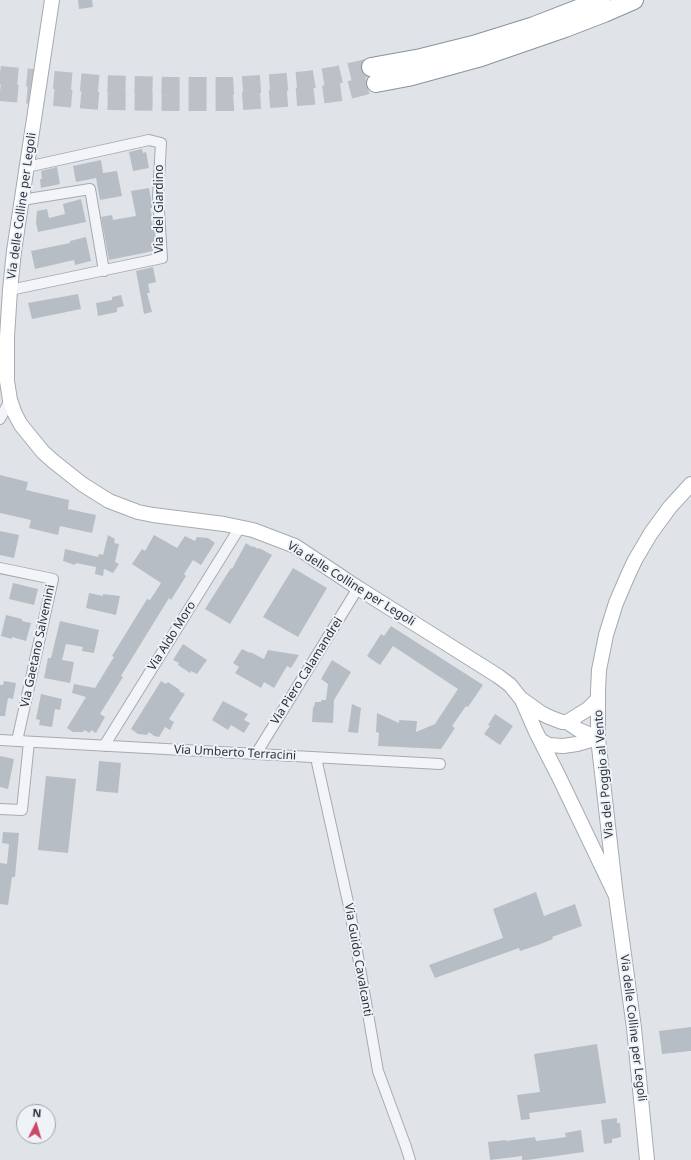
<!DOCTYPE html>
<html>
<head>
<meta charset="utf-8">
<style>
	body { margin:0 }
	#map { position:relative; width:691px; height:1160px; overflow:hidden; background:#e0e4e8; font-family:"Noto Sans",sans-serif }
	canvas { display:block }
	.north { position:absolute; left:16px; top:1104px; width:40px; height:40px; box-sizing:border-box; background:#eff2f6; border:1px solid #a0a6ad; border-radius:50%; rotate:5deg; font-size:11px; font-weight:700; line-height:16px; text-align:center; color:#29333f }
	.north::after { content:''; display:block; margin:auto; width:14px; height:18px; background:#cb4767; clip-path:polygon(50% 0,100% 100%,50% 72%,0 100%) }
</style>
</head>
<body>
<div id="map">
<canvas width="691" height="1160"></canvas>
<div class="north">N</div>
</div>
<script>
const c = document.querySelector('canvas').getContext('2d');
c.lineJoin = 'round';
function paint(path, color) { c.fillStyle = color; c.fill(path, 'evenodd'); }
const poly = rows => new Path2D(rows.map(r => 'M' + r).join(''));
function stroke(path, color, width, dash) { c.strokeStyle = color; c.lineWidth = width; c.lineCap = dash ? 'butt' : 'round'; c.setLineDash(dash || []); c.stroke(path); }
function write(font, color, halo, rows, align = 'center') {
  c.font = font + ' "Noto Sans",sans-serif'; c.lineWidth = 4; c.setLineDash([]); c.textBaseline = 'middle'; c.strokeStyle = halo; c.fillStyle = color; for (const [text, x, y, turn = 0] of rows) {
    c.save(); c.translate(x, y); c.rotate((+turn || 0) * Math.PI / 180); c.textAlign = isNaN(turn) ? turn : align; if (halo) c.strokeText(text, 0, 0); c.fillText(text, 0, 0); c.restore();
  }
}
const building = poly([
	[78,0,92,0,93,7,79,9],
	[142,149,143,153,146,152,149,168,133,171,129,152],
	[101,160,103,173,117,171,122,196,100,200,96,178,76,182,73,166],
	[57,167,60,184,41,188,40,179,42,179,41,171],
	[149,188,152,205,152,208,150,208,153,220,151,220,154,230,155,245,152,245,153,251,109,260,101,217,112,215,113,220,136,216,131,191],
	[81,199,86,222,38,232,36,223,37,211,47,209,49,218,65,214,63,204],
	[86,237,91,261,75,265,74,260,35,269,31,251,70,243,70,241],
	[153,267,156,282,148,284,150,293,147,293,152,312,144,314,136,271],
	[78,294,81,309,32,319,28,303],
	[121,295,124,306,117,308,117,312,98,316,96,303,112,300,112,297],
	[0,475,28,482,26,490,69,500,68,509,96,515,92,533,60,526,58,535,29,528,31,520,0,513],
	[0,531,19,535,14,558,0,555],
	[108,535,115,539,114,543,119,544,115,562,119,564,113,573,104,569,103,576,95,574,96,567,76,563,75,565,63,561,65,549,98,557,99,554,103,555],
	[154,535,177,548,185,536,195,541,197,537,208,538,215,543,201,565,193,560,184,574,186,576,171,600,169,598,121,676,123,677,100,714,105,717,96,733,91,730,90,733,84,730,83,732,73,732,67,728,86,697,72,693,74,684,95,688,114,657,112,656,147,599,150,600,161,583,132,564,142,549,145,551],
	[246,543,252,547,253,546,258,549,259,548,272,555,230,624,205,609,231,568,232,569],
	[293,568,327,588,298,637,263,617],
	[13,583,38,589,34,605,9,599],
	[89,593,103,596,103,594,120,596,116,615,86,608],
	[6,615,22,619,22,621,31,623,26,641,12,637,12,639,1,636],
	[60,621,99,630,94,653,82,651,83,647,66,644,62,660,74,662,70,683,44,678,48,658,51,658],
	[391,626,483,685,468,707,466,706,452,726,455,728,441,749,378,746,379,733,376,732,377,713,399,723,399,720,417,721,416,732,435,724,458,689,393,646,380,665,367,656,381,634,384,636],
	[183,644,207,660,197,674,191,671,190,673,178,665,179,663,173,660],
	[242,649,250,653,250,652,264,659,268,650,299,655,291,668,287,666,274,688,264,682,261,688,235,673,239,667,233,663],
	[332,660,351,672,334,700,333,723,312,722,313,707,314,707,315,702,321,702,321,700,326,700,328,684,321,679],
	[4,681,16,683,13,699,8,698,5,716,0,716,0,685,3,685],
	[161,681,166,684,168,682,180,690,179,691,185,694,169,719,174,722,170,730,165,727,159,737,154,736,149,732,147,735,138,734,131,729],
	[41,694,62,699,60,710,55,709,52,727,39,725,40,720,36,719],
	[223,701,248,714,244,720,250,723,244,733,231,725,228,730,212,720],
	[352,704,361,708,358,733,348,732],
	[495,714,513,726,500,745,484,734,490,726,488,725],
	[0,756,14,759,8,789,0,787],
	[99,761,121,763,118,793,96,791],
	[46,776,76,779,68,853,38,850],
	[3,832,19,833,15,877,12,877,8,905,0,904,0,863,7,864,9,844,2,843],
	[536,892,544,916,575,904,582,926,552,937,553,939,538,945,520,951,519,948,435,978,429,965,503,938,493,909],
	[691,1027,691,1051,662,1054,659,1031],
	[597,1044,606,1103,529,1113,530,1119,521,1120,517,1095,540,1092,534,1054],
	[617,1118,617,1123,620,1123,621,1137,612,1139,612,1143,604,1144,601,1120],
	[581,1130,584,1152,527,1160,522,1160,522,1156,490,1160,488,1142,506,1140,506,1141,535,1137,536,1141,552,1139,566,1137,565,1133]
]);
const highwayTunnel = poly([
	[0,75,100,84,173,86,230,86,274,83,308,80,337,75,371,67],
	[0,92,100,101,173,102,231,102,310,96,342,92,376,83]
]);
const street = poly([
	[22,200,90,189,104,271],
	[10,290,162,258,158,196,161,143,149,140,27,167],
	[0,419,10,400],
	[0,568,53,579,17,741],
	[0,740,440,764],
	[104,746,240,527],
	[256,754,358,588],
	[316,758,350,911,378,1071,406,1147,410,1160],
	[0,809,22,810,29,742]
]);
const secondary = poly([
	[52,0,14,251,10,290,7,337,7,381,10,400,15,414,21,425,43,452,53,461,82,484,109,501,138,512,153,515,224,524,253,530,295,546,358,588,498,676,510,685,522,700,536,732,559,777,616,896],
	[523,700,541,713,549,717,562,722,567,722,579,730,598,738],
	[567,722,588,709,597,700],
	[540,740,549,745,563,746,577,744,598,738],
	[647,1160,634,1028,616,896,598,738,598,691,599,670,606,635,616,603,628,575,635,560,651,533,670,507,691,484]
]);
const highway = poly([
	[371,67,421,58,473,45,534,26,601,0],
	[376,83,408,77,481,57,565,28,604,13,634,0]
]);
const streetNames = [
	["Via delle Colline per Legoli",22,206,-82],
	["Via del Giardino",160,209,-90],
	["Via delle Colline per Legoli",351,584,32],
	["Via Aldo Moro",172,636,-58],
	["Via Gaetano Salvemini",38,646,-78],
	["Via Piero Calamandrei",307,671,-58],
	["Via Umberto Terracini",235,753,3],
	["Via del Poggio al Vento",604,774,-95],
	["Via Guido Cavalcanti",358,960,80],
	["Via delle Colline per Legoli",633,1028,83]
];
paint(building, '#b7bdc5');
stroke(highwayTunnel, '#bbc1c6', 18, [18, 9]);
stroke(street, '#a5abb2', 12);
stroke(secondary, '#a5abb2', 16);
stroke(highway, '#87939f', 20);
stroke(street, '#f2f4f7', 10);
stroke(secondary, '#fff', 14);
stroke(highway, '#fff', 18);
write('12px', '#29333f', '#eff2f6', streetNames);
</script>
</body>
</html>
